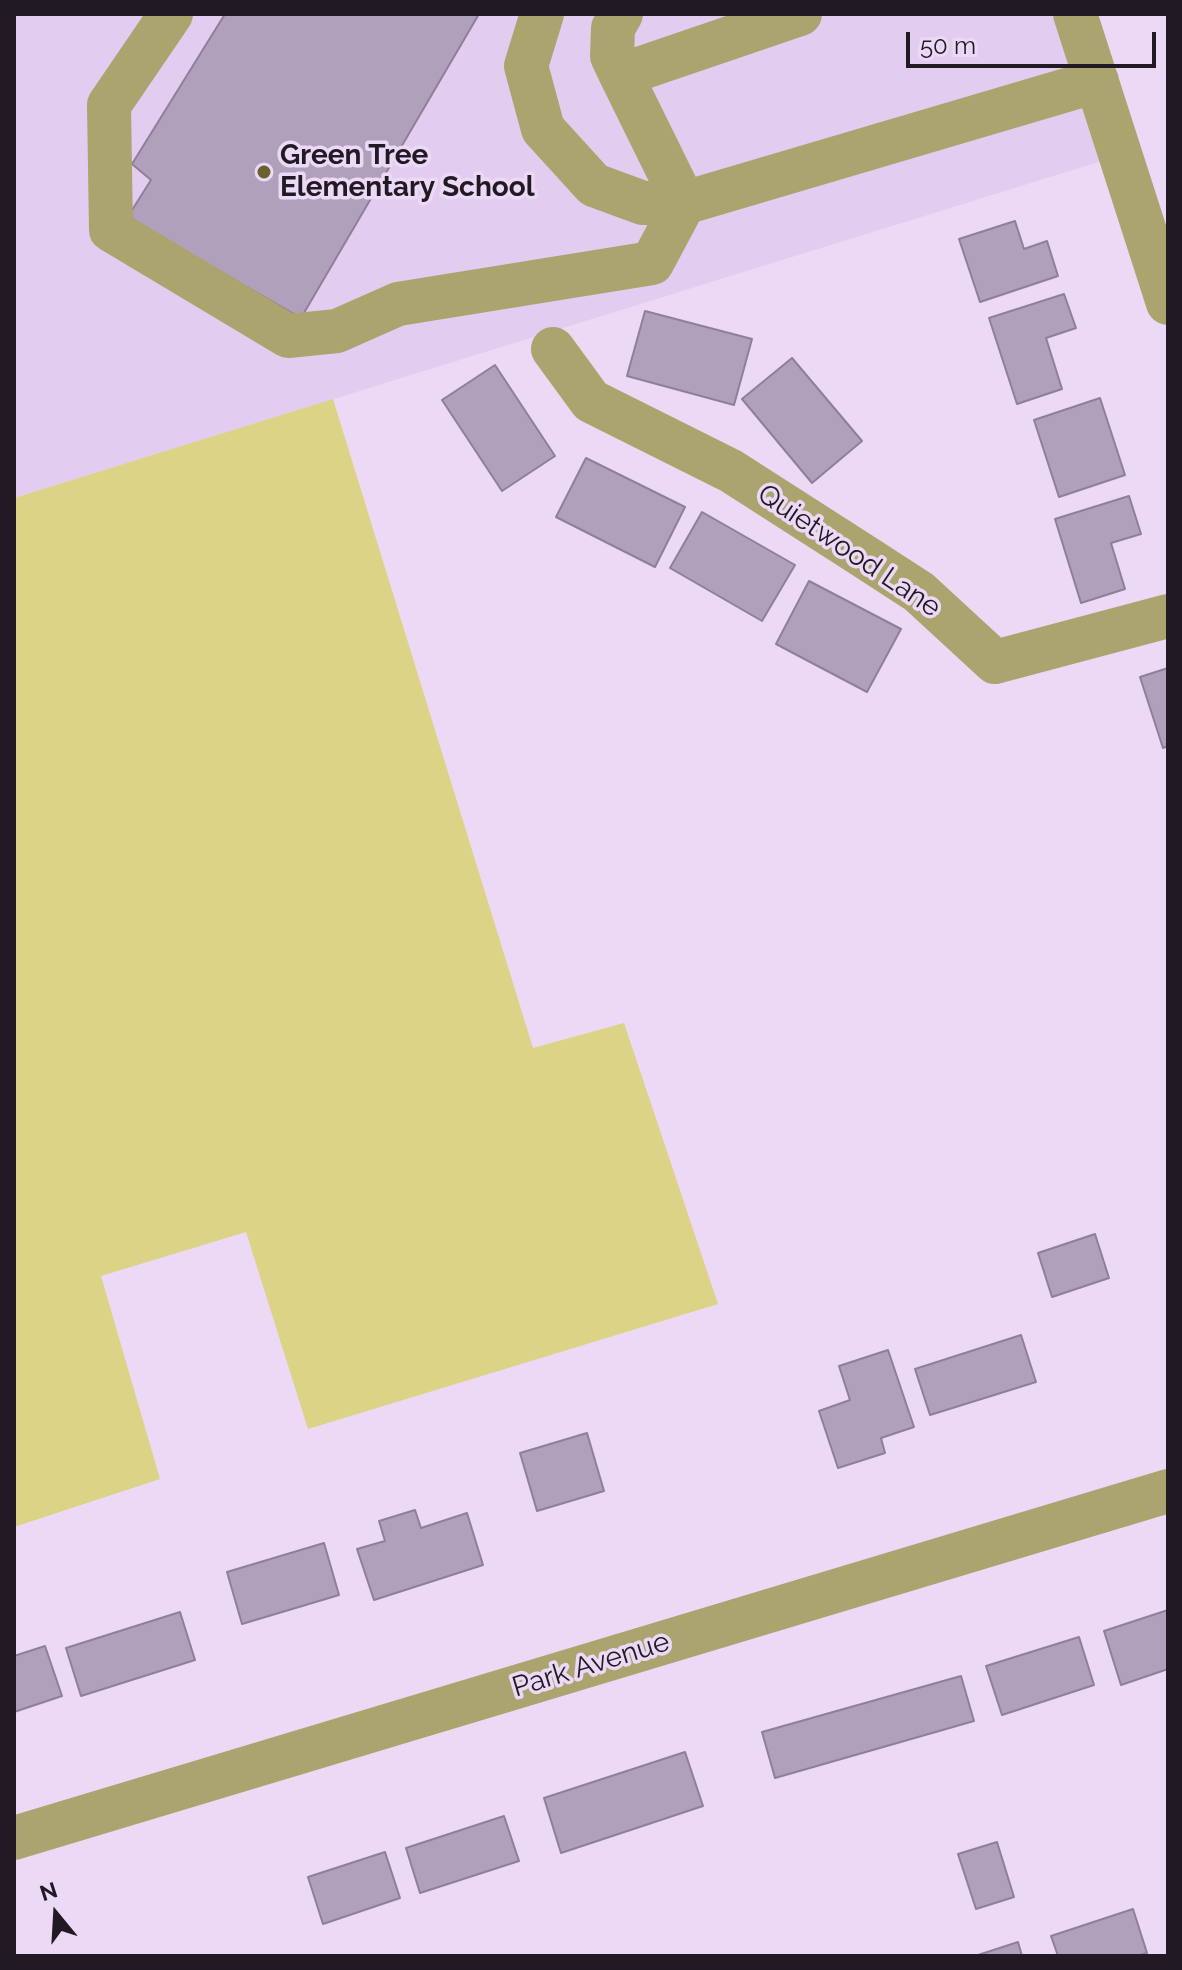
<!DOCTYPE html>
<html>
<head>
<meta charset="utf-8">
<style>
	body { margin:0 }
	#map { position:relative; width:1182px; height:1970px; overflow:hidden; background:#ebd9f5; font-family:Raleway,sans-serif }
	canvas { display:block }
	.frame { position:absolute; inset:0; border:16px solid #211a24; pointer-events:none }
	.north { position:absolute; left:16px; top:1874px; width:80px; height:80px; -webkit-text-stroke:6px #ebd9f5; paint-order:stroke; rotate:342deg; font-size:22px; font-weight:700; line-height:32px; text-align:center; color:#211a24 }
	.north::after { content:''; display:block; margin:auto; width:28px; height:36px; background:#211a24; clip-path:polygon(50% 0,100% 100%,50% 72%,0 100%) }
	.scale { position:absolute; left:906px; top:32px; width:250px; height:36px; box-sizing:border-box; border:4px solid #211a24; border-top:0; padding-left:10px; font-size:24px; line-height:28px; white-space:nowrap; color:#211a24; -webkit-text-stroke:6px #ebd9f5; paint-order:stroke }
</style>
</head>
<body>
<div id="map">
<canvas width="1182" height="1970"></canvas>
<div class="frame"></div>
<div class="north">N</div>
<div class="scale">50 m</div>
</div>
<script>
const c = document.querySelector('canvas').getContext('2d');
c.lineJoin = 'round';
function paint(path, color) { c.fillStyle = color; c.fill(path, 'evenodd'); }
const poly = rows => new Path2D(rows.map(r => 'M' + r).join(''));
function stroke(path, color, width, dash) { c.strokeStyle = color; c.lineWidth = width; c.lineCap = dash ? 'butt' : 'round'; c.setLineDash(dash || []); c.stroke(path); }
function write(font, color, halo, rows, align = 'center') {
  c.font = font + ' Raleway,sans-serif'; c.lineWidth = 7; c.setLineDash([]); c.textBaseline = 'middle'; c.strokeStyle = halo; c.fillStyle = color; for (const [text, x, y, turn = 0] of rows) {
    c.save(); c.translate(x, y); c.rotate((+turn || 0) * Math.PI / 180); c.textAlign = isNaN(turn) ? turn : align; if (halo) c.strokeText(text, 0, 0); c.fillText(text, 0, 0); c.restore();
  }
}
const built = poly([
	[14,14,1057,14,1105,160,14,498]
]);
const green = poly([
	[333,399,533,1048,624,1023,718,1304,308,1429,246,1232,101,1276,160,1479,14,1527,14,498]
]);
const building = poly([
	[225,14,479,14,301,318,127,218,151,180,132,164,225,14],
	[1015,221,1024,249,1047,241,1058,276,980,302,959,239,1015,221],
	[1064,294,1076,328,1046,338,1062,389,1017,404,989,318,1064,294],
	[645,311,752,339,734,405,627,376,645,311],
	[792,358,862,441,812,483,742,399,792,358],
	[495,365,555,456,502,491,442,400,495,365],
	[1100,398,1125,475,1059,497,1034,420,1100,398],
	[586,458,685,507,655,567,556,517,586,458],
	[1129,496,1141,534,1111,543,1125,589,1081,603,1055,519,1129,496],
	[702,512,795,565,762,621,670,568,702,512],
	[809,581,901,629,867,692,776,644,809,581],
	[1168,668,1168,746,1163,748,1140,677,1168,668],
	[1095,1234,1109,1278,1052,1297,1038,1253,1095,1234],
	[1021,1335,1036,1382,930,1415,915,1369,1021,1335],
	[888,1350,914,1427,881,1438,885,1453,838,1468,819,1411,850,1400,839,1366,888,1350],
	[587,1433,604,1491,537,1511,520,1453,587,1433],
	[415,1510,421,1528,467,1513,483,1565,374,1600,357,1549,385,1541,379,1521,415,1510],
	[324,1543,339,1595,242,1624,227,1572,324,1543],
	[1168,1610,1168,1669,1121,1685,1104,1631,1168,1610],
	[180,1612,195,1660,81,1696,66,1648,180,1612],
	[1079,1637,1094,1685,1002,1715,986,1666,1079,1637],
	[45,1646,62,1696,14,1712,14,1656,45,1646],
	[961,1676,974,1721,775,1778,762,1732,961,1676],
	[685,1752,703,1806,561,1853,544,1798,685,1752],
	[504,1816,519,1861,420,1893,406,1848,504,1816],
	[997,1842,1014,1897,976,1909,958,1854,997,1842],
	[385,1852,400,1898,323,1924,308,1877,385,1852],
	[1133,1909,1147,1953,1137,1956,1058,1956,1051,1936,1133,1909],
	[1018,1942,1022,1956,975,1956,1018,1942]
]);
const minor = poly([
	[171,14,109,105,111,230,288,336,337,331,398,304,652,263,684,203],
	[542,14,526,66,543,129,594,185,643,203,684,203,1097,81],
	[621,14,613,28,612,56,621,75,800,14],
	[1075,14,1168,303],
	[621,75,684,203],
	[553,349,591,401,731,471,862,555,919,592,995,662,1168,616],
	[14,1838,1168,1491]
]);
const markers = [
	[264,172,8,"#69622e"]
];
const poiNames = [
	["Green Tree",280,156],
	["Elementary School",280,188]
];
const streetNames = [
	["Quietwood Lane",849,551,34],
	["Park Avenue",591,1665,-17]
];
paint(built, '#e2ccef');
paint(green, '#ddd387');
paint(building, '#b1a0bb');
stroke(building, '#907f99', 2);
stroke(minor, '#aba46e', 44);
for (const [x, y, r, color] of markers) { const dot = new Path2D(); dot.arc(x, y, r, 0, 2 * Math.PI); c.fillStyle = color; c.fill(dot); stroke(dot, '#ebd9f5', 3); }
write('bold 28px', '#211a24', '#ebd9f5', poiNames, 'left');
write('28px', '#211a24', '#ebd9f5', streetNames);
</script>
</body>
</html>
